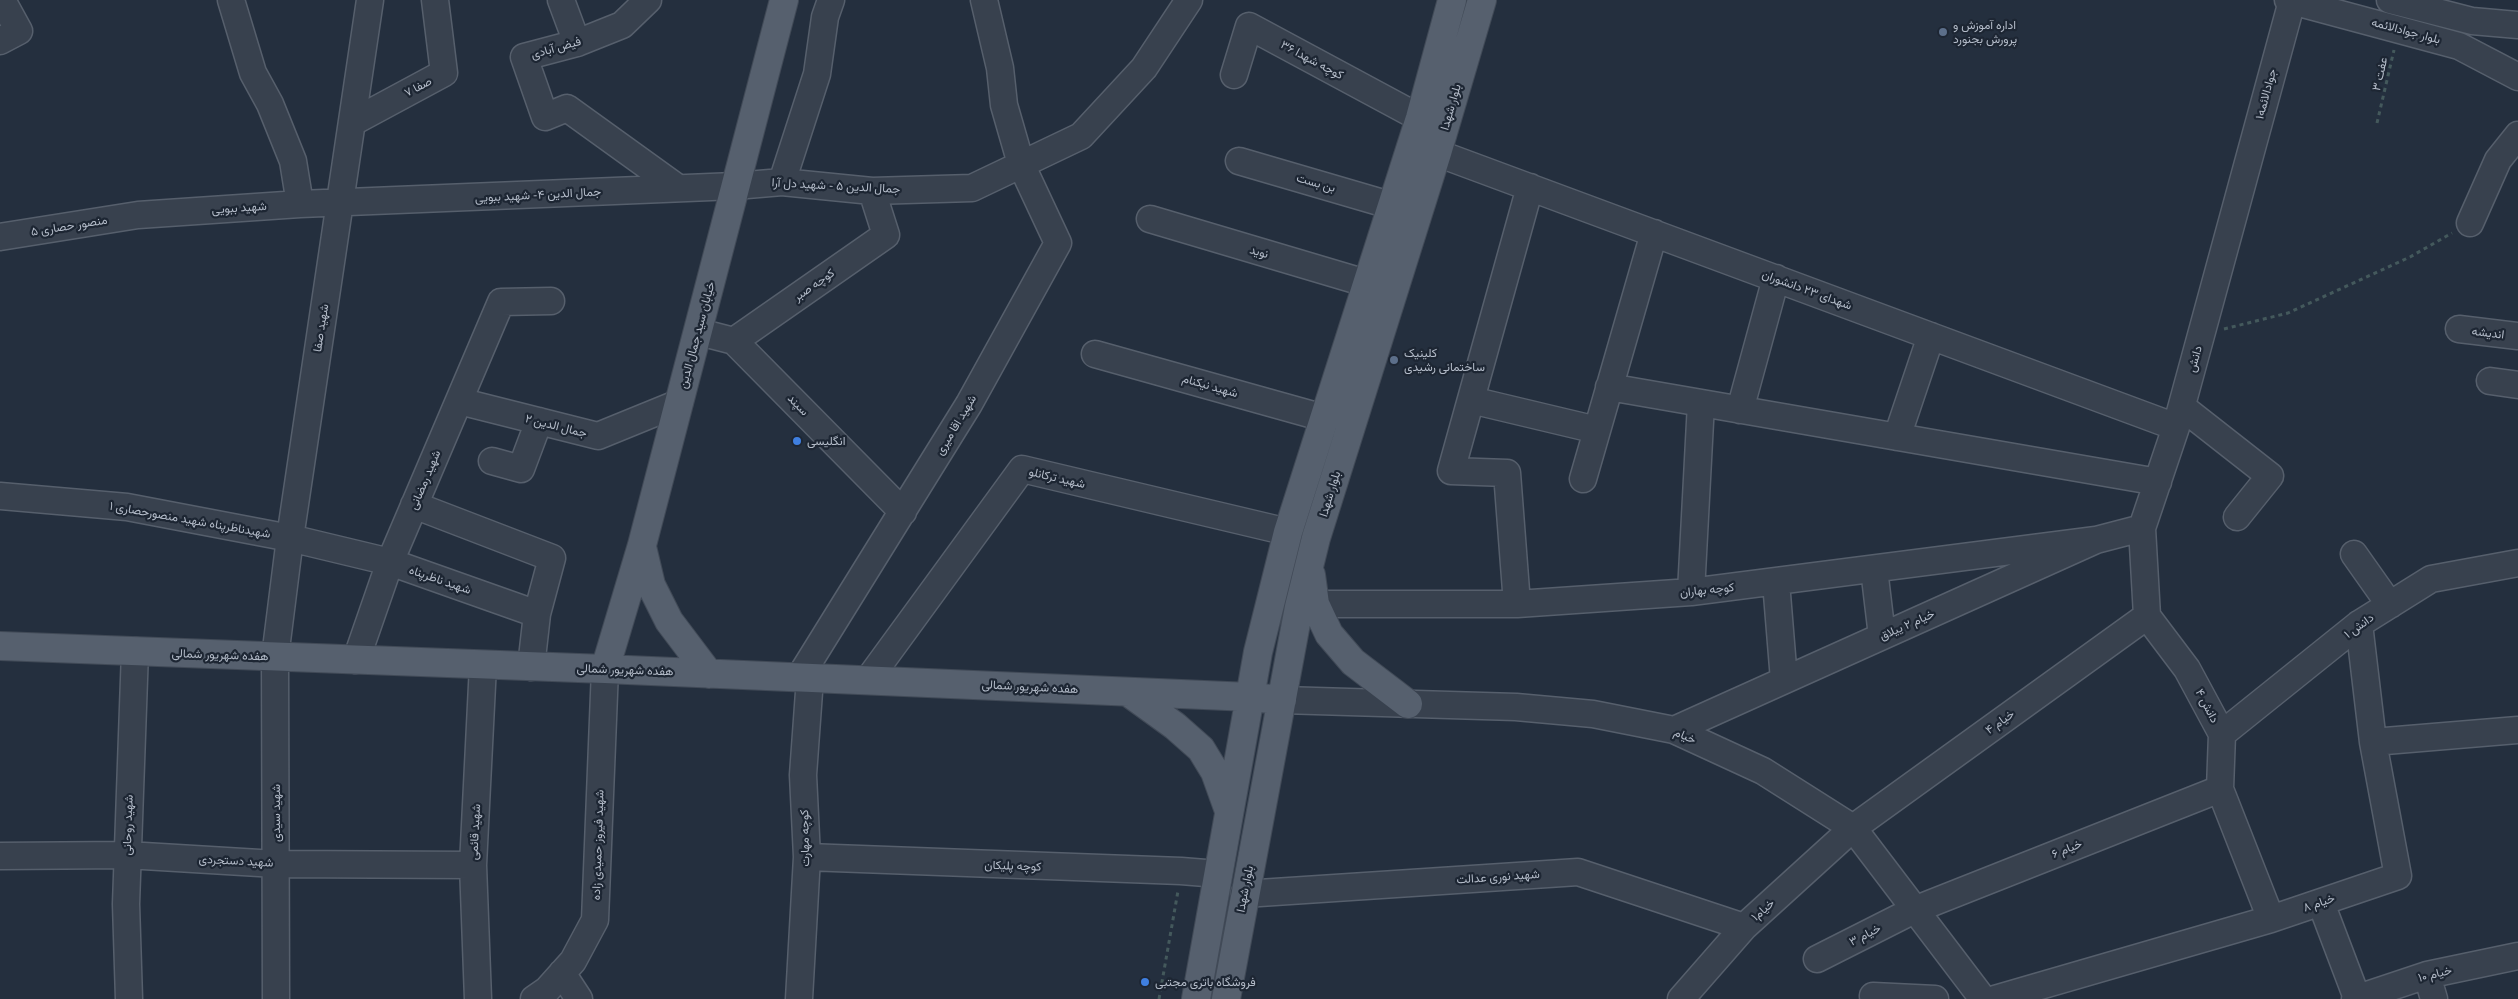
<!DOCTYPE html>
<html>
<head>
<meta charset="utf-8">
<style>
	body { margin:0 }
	canvas { display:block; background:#242f3e }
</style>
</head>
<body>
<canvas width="2518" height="999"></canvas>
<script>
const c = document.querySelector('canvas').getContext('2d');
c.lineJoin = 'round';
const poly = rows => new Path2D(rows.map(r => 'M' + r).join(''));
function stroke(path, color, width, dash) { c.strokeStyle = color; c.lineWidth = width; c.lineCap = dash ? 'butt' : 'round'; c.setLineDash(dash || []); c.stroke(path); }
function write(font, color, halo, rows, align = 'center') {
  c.font = font + ' "Public Sans",Vazirmatn,sans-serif'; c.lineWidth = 4.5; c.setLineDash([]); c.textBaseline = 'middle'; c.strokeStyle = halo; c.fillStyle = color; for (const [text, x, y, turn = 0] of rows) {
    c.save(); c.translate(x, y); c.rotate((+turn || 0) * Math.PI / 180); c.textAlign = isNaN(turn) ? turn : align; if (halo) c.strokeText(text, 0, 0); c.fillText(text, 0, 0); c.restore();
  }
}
const path = poly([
	[2377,123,2394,50],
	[2224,329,2288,313,2410,257,2452,233],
	[1159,999,1178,891]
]);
const minor = poly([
	[231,0,253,73,270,104,293,161,300,204],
	[561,0,577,43],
	[648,0,622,25,577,43,524,57,545,117,567,108,678,188],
	[2288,0,2459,46,2518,77],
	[2390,0,2472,21,2518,25],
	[0,41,19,31,2,0],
	[1234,75,1249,26,1420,118],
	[353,122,444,73,435,0],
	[1437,153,2176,427],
	[1239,161,1393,206],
	[782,182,817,74,825,17,831,0],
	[1150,219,1369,284],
	[2470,223,2498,160,2518,135],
	[0,237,138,215,300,204,735,186,782,182,872,191,972,188,1081,136,1144,68,1189,0],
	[2459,329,2518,336],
	[699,332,734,341,886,235,872,191],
	[734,341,903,512],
	[1095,354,1324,418],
	[2490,381,2518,385],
	[1609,387,2158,482],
	[1471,400,1597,430],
	[459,401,598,436,679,403],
	[2182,407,2270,476,2237,517],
	[1740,410,1776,278],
	[1897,437,1931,336],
	[492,461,521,469,539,421],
	[1583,479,1654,233],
	[0,496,127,507,290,538,390,562,537,614,531,667],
	[414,505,552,558,537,614],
	[2354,554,2390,605],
	[1874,569,1882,636],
	[1776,582,1784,680],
	[1691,592,1701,403],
	[1315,604,1517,604,1691,592,2096,540],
	[1517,604,1507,473,1451,471,1530,187],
	[356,660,390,562,501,302,551,301],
	[799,678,969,404,1058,243,1021,164,1004,105,1000,68,984,0],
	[868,680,1022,469,1288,532],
	[1282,700,1516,707,1593,714,1674,730,1763,771,1853,828,1983,999],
	[1674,730,2096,540,2142,528],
	[2222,734,2359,624,2431,579,2518,563],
	[2373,742,2518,730],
	[0,856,127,855,276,864,473,865],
	[807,857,1181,871,1218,874],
	[1244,894,1578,872,1744,927],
	[2321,903,2357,998],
	[2271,919,2220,789,2222,734,2187,669,2147,616,2142,528,2176,427,2292,1],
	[1817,959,1914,910,2220,789],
	[562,973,579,999],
	[2427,975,2434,999],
	[1873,996,1935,999],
	[129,999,126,904,135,651],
	[276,999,275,657,290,538,370,0],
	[478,999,473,865,483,665],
	[534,999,547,990,573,961,595,920,605,669],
	[799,999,807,857,803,775,810,678],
	[1681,999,1744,927,1853,828,2147,616],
	[1995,999,2271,919,2398,876,2373,742,2359,624],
	[2355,999,2427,975,2518,956]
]);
const major = poly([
	[642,547,651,585,669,621,709,674],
	[1311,575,1315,604,1329,634,1353,662,1408,704],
	[0,646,605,669,1250,697,1282,700],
	[605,669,642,545,784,0],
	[1128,692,1175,726,1201,749,1215,772,1229,811],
	[1196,999,1258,652,1288,532,1420,118,1452,0],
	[1226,999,1299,607,1316,538,1437,153,1482,0]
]);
const markers = [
	[1943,32,5,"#5c6f8a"],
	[1394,360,5,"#5c6f8a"],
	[797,441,5,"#3f7fe0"],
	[1145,982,5,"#3f7fe0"]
];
const poiNames = [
	["اداره آموزش و",1953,25],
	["پرورش بجنورد",1953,39],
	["کلینیک",1404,353],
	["ساختمانی رشیدی",1404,367],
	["انگلیسی",807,441],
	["فروشگاه باتری مجتبی",1155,982]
];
const streetNames = [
	["بلوار جوادالائمه",2406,31,15],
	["فیض آبادی",556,48,-16],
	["کوچه شهدا ۳۶",1312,60,28],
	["عفت ۳",2380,74,-77],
	["صفا ۷",418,87,-28],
	["جوادالائمه۱",2266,94,-75],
	["بلوار شهدا",1451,107,-74],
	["بن بست",1316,183,16],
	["جمال الدین ۵ - شهید دل آرا",836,186,3],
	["جمال الدین ۴- شهید ببویی",538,195,-3],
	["شهید ببویی",239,208,-4],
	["منصور حصاری ۵",69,226,-9],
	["نوید",1259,252,16],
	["کوچه صبر",814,285,-35],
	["شهدای ۲۳ دانشوران",1807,290,20],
	["شهید صفا",321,328,-81],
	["اندیشه",2488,333,7],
	["خیابان سید جمال الدین",697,335,-75],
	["دانش",2195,359,-75],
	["شهید نیکنام",1210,386,16],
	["سپند",798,405,46],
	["شهید اقا میری",956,425,-59],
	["جمال الدین ۲",556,426,14],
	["شهید ترکانلو",1057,478,13],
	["شهید رمضانی",425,480,-67],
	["بلوار شهدا",1330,494,-73],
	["شهیدناظرپناه شهید منصورحصاری ۱",190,520,10],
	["شهید ناظرپناه",440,580,19],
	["کوچه بهاران",1707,590,-6],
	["خیام ۲ ییلاق",1907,625,-24],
	["دانش ۱",2359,626,-36],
	["هفده شهریور شمالی",220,655,2],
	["هفده شهریور شمالی",625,670,2],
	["هفده شهریور شمالی",1030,687,3],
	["دانش ۴",2207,706,62],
	["خیام ۴",2000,722,-36],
	["خیام",1685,736,23],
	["شهید سیدی",276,813,-90],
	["شهید روحانی",128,825,-88],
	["شهید قائمی",475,832,-87],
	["کوچه مهارت",805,838,-91],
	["شهید فیروز حمیدی زاده",598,845,-88],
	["خیام ۶",2067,849,-22],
	["شهید دستجردی",236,861,3],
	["کوچه پلیکان",1013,866,2],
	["شهید نوری عدالت",1498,877,-4],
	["بلوار شهدا",1245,889,-79],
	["خیام ۸",2319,903,-19],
	["خیام۱",1763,910,-42],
	["خیام ۳",1865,935,-27],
	["خیام ۱۰",2435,974,-14]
];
stroke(minor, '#565f6c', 29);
stroke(major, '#414a57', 30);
stroke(path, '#44595c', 3, [4, 4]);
stroke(minor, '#38414e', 26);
stroke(major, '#56606e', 28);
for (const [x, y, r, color] of markers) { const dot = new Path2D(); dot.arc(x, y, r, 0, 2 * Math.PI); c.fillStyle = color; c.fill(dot); stroke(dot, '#1d2633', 2); }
write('12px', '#b4bcc9', '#1d2633', poiNames, 'left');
write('12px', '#b4bcc9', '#1d2633', streetNames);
</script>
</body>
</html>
